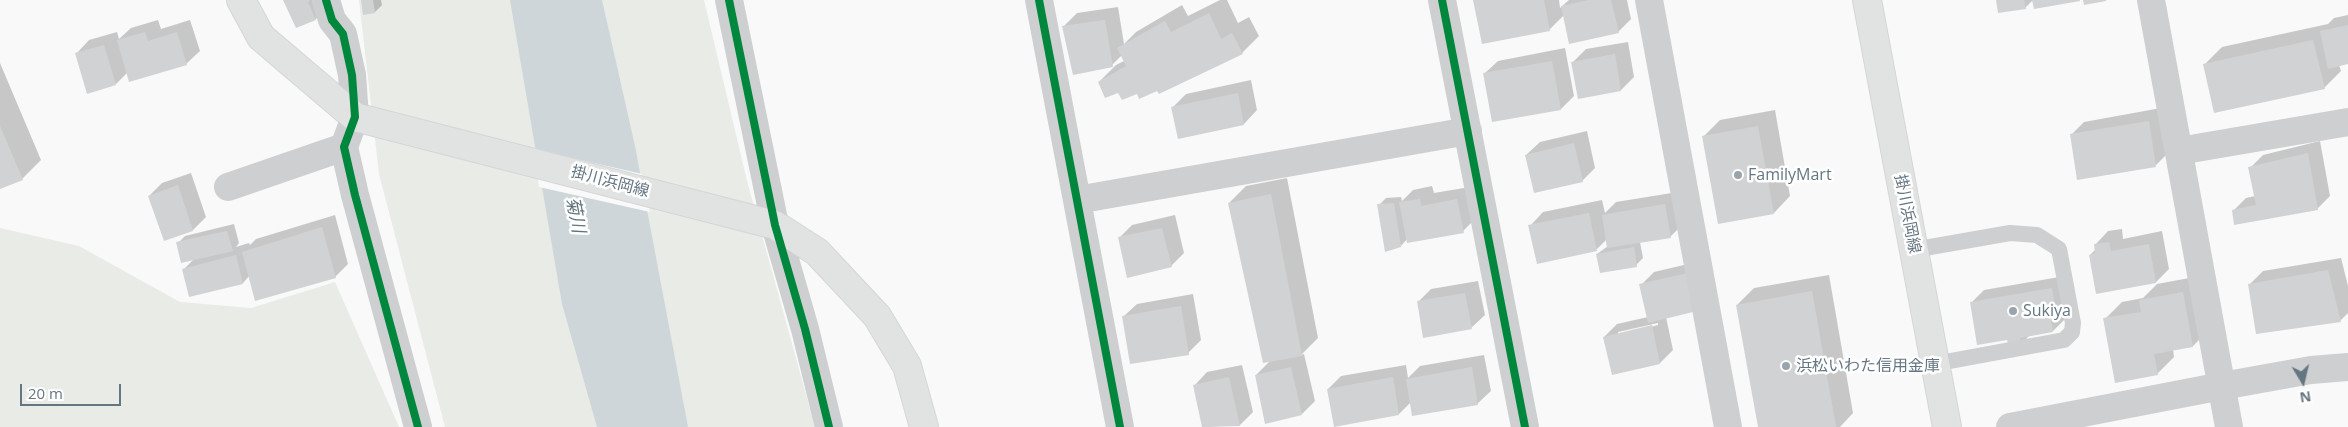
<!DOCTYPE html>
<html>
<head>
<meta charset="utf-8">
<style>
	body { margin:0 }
	#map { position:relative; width:2348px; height:427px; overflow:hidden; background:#f9f9f9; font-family:"Open Sans",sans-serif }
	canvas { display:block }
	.north { position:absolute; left:2278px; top:357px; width:50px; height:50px; -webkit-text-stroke:4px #fff; paint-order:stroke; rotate:171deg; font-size:14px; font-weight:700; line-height:20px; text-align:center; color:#657683 }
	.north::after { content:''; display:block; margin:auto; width:18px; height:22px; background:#657683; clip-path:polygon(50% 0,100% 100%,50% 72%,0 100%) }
	.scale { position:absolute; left:20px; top:384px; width:101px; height:22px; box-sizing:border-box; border:2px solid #657683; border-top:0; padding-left:6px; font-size:15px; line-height:18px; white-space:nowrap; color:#657683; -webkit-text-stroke:4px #fff; paint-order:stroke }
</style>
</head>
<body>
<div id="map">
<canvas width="2348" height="427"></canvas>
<div class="north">N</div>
<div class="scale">20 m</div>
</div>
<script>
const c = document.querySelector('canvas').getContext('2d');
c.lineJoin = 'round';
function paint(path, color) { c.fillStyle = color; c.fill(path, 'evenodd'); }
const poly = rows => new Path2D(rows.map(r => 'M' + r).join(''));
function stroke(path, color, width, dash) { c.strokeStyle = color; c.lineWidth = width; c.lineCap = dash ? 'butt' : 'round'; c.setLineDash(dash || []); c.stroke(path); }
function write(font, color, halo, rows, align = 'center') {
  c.font = font + ' "Open Sans","Noto Sans JP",sans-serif'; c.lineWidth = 5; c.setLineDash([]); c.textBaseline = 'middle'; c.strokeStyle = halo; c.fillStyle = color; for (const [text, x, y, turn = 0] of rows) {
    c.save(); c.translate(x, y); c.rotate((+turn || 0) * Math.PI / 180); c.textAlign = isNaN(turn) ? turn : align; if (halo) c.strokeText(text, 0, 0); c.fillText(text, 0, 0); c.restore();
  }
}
const green = poly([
	[359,0,704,0,747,181,815,427,445,427,379,174],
	[0,228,79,246,180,302,251,308,335,282,399,427,0,427]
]);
const water = poly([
	[510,0,602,0,635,146,688,427,597,427,562,304]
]);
const pier = poly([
	[533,149,642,174,650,212,539,187]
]);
const shadow = poly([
	[284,0,326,0,329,6,316,19,297,27],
	[362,0,381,0,382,5,375,12],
	[1220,0,1227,0,1238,23,1249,17,1259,36,1242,53,1158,89,1137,92,1118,91,1099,82,1116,65,1124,61,1122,55,1112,65,1064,26,1077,13,1118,7,1124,44,1136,32,1182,5,1188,16],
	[1475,0,1559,0,1560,8,1569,0,1627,0,1631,19,1618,32,1564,15,1549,30],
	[1997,0,2033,0,2025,8],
	[2348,15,2348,63,2339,65,2341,71,2324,88,2205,64,2222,47,2328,24,2334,18],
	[158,20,161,29,190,20,200,51,186,64,128,72,116,84,76,54,89,40,117,32,119,39,131,28],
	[1628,42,1634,77,1621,90,1579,97,1573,62,1586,49],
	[1565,48,1574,96,1561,109,1484,74,1498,61],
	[0,63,41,160,22,179,0,188],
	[1251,80,1257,110,1244,124,1173,107,1186,94],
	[2161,108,2169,152,2156,165,2071,135,2084,122],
	[1775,110,1790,196,1774,213,1703,137,1720,120],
	[1587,131,1595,168,1582,181,1526,155,1540,142],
	[2320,141,2330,196,2317,209,2233,211,2246,198,2255,196,2250,168,2263,155],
	[191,173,206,217,193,230,149,196,162,183],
	[1287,178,1318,338,1301,355,1304,354,1315,401,1302,414,1256,375,1271,360,1229,203,1246,186],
	[1432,186,1434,193,1470,187,1476,218,1463,231,1407,239,1401,246,1379,205,1386,198,1401,197,1402,201,1413,190],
	[1678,192,1683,224,1670,237,1640,242,1643,258,1636,265,1597,254,1608,246,1607,239,1597,249,1538,262,1530,226,1543,212,1602,200,1605,213,1616,202],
	[335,215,348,264,335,277,249,276,243,283,190,295,183,270,194,259,178,243,185,236,234,224,239,243,236,247,249,243,250,245,256,239],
	[1175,215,1184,253,1171,266,1119,238,1132,225],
	[2122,229,2123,239,2162,231,2169,269,2156,282,2097,293,2090,255,2096,249,2095,245,2108,231],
	[2341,258,2348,286,2348,313,2340,321,2250,284,2263,271],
	[1701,261,1666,317,1673,350,1660,363,1613,374,1604,337,1617,324,1648,317,1641,285,1654,272],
	[1658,323,1658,325,1618,335,1618,332],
	[1829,275,1853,413,1840,427,1759,427,1737,305,1754,288],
	[2065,276,2066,318,2053,331,2030,335,2021,344,1971,303,1984,290],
	[2200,276,2210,329,2193,346,2173,349,2174,357,2157,374,2105,319,2122,302,2143,298,2157,284],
	[1478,281,1485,315,1471,328,1418,302,1431,289],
	[1193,294,1201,340,1188,353,1123,317,1137,304],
	[1484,355,1491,391,1477,404,1411,402,1399,414,1328,389,1341,376,1406,365,1408,378,1420,366],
	[1242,365,1253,412,1240,425,1203,427,1194,386,1207,372]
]);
const building = poly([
	[283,0,310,0,308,2,316,20,296,28],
	[361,0,373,0,375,13,363,15],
	[1473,0,1544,0,1550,31,1482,44],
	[1589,0,1611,0,1619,33,1569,44,1561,6],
	[1996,0,2024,0,2026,9,1998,13],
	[2032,0,2080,0,2080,1,2034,9],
	[2083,0,2106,0,2106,1,2084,5],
	[1209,13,1221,39,1232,33,1243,54,1159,94,1157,91,1139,99,1137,94,1122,100,1118,93,1105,98,1098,82,1126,66,1117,48,1165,21,1171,32],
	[1105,20,1113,67,1073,75,1062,26],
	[2348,25,2348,64,2328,69,2320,31],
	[145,32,148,41,177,32,187,65,129,82,117,40],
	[2313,40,2325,89,2214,113,2203,64],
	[104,45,116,85,87,94,75,53],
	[1615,54,1621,91,1578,99,1571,62],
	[1552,61,1561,110,1492,122,1483,73],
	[1238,93,1244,125,1178,139,1171,107],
	[2149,121,2156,167,2077,180,2070,134],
	[0,126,23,180,0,189],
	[1758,126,1774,214,1718,224,1702,136],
	[1574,143,1583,182,1534,193,1525,155],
	[2308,153,2318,210,2234,225,2232,210,2256,205,2248,167],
	[178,185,193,231,164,241,148,196],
	[1271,194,1302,356,1263,363,1228,203],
	[1420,199,1421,206,1457,199,1464,233,1407,243,1399,202],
	[1394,203,1401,247,1385,252,1377,204],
	[1665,204,1671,238,1607,248,1602,215],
	[1589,213,1597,251,1537,264,1528,225],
	[322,227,336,278,255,301,242,252],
	[1162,228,1172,267,1127,278,1118,237],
	[227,231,233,251,181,263,176,242],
	[2109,242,2111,251,2149,244,2156,283,2096,294,2089,255,2095,253,2094,244],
	[1634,247,1637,267,1600,273,1596,254],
	[236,255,243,284,189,297,182,269],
	[2328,270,2341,322,2256,334,2248,284],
	[1688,273,1697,311,1648,323,1639,284],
	[2052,288,2057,320,2051,321,2053,332,2020,338,2021,345,2009,347,2007,340,1977,345,1970,302],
	[1812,291,1836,427,1758,427,1736,305],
	[2183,292,2193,347,2154,354,2158,375,2115,383,2103,318,2141,312,2139,300],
	[1465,293,1472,329,1423,338,1417,301],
	[1181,306,1189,355,1130,364,1122,316],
	[1652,325,1660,364,1612,375,1603,337],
	[1291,367,1302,415,1265,424,1255,375],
	[1472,367,1478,405,1412,416,1406,379],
	[1229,377,1240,426,1202,427,1193,385],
	[1393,377,1399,415,1334,427,1327,389]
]);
const lane = poly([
	[1913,250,2010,233,2037,235,2059,249,2073,323,2072,332,2064,340,1934,364]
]);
const street = poly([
	[326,0,332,20,343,34,352,75,355,117,344,147,355,195,418,427],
	[729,0,775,225,805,329,829,427],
	[1039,0,1120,427],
	[1442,0,1525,427],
	[1649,0,1728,427],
	[2151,0,2229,427],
	[2179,151,2348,122],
	[228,187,344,147],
	[1077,200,1468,131],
	[2010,427,2222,386,2311,370,2348,367]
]);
const primary = poly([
	[241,0,261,37,355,117,775,225,817,252,877,316,907,366,924,427],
	[1867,0,1947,427]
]);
const cycleway = poly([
	[326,0,332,20,343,34,352,75,355,117,344,147,355,195,418,427],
	[729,0,775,225,805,329,829,427],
	[1039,0,1120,427],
	[1442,0,1525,427]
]);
const markers = [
	[1738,175,5,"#99a4ac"],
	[2013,311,5,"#99a4ac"],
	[1786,366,5,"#99a4ac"]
];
const poiNames = [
	["FamilyMart",1748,175],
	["Sukiya",2023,311],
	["浜松いわた信用金庫",1796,366]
];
const streetNames = [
	["掛川浜岡線",610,182,15],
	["掛川浜岡線",1907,214,79]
];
const waterNames = [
	["菊川",575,215,79]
];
paint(green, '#e8ebe6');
paint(water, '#ced6d9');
paint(pier, '#f9f9f9');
paint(shadow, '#0003');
paint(building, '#d0d2d3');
stroke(primary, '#d5d6d7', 30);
stroke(lane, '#cecfd0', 16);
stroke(street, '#cecfd0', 28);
stroke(primary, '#e1e2e2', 28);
stroke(cycleway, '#00873e', 8);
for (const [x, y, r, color] of markers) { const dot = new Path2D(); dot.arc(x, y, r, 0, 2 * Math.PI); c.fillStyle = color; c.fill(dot); stroke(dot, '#fff', 2); }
write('16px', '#657683', '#fff', poiNames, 'left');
write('16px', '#657683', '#fff', streetNames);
write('italic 18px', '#60757c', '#fff', waterNames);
</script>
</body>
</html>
